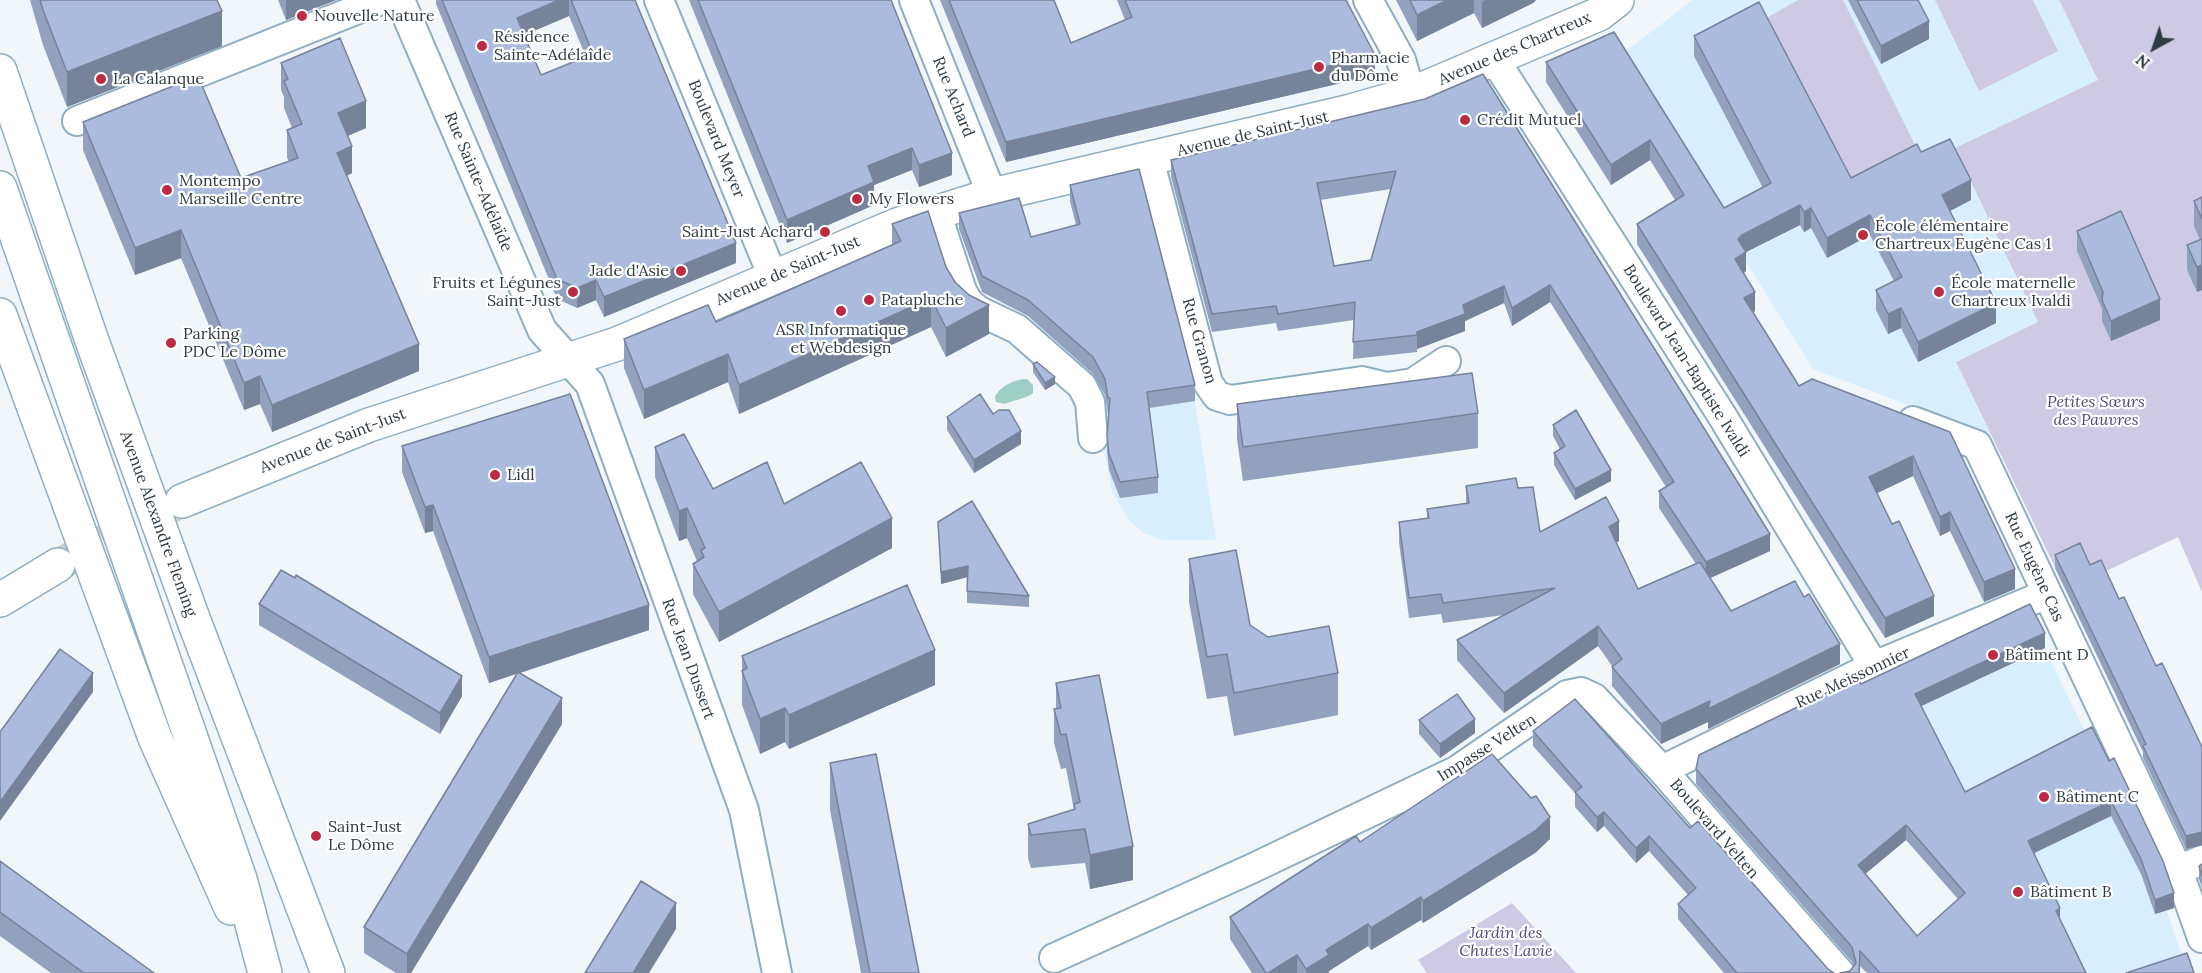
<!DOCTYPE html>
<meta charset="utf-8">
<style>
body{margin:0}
#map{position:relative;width:2202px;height:973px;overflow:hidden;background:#f0f6fa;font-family:Lora,serif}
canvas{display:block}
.north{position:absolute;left:2124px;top:18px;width:60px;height:60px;-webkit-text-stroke:4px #fff;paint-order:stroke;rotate:220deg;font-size:16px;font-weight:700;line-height:24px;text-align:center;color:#2f3b43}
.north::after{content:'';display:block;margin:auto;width:21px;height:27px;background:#2f3b43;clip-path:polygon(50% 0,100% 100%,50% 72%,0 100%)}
</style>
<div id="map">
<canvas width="2202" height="973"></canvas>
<div class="north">N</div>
</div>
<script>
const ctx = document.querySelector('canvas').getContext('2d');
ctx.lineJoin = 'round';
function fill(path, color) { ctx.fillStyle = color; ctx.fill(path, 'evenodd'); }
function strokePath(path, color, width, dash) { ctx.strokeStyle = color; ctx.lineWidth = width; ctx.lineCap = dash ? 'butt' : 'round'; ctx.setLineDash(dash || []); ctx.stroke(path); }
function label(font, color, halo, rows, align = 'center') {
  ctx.font = font + ' Lora,serif'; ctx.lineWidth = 4.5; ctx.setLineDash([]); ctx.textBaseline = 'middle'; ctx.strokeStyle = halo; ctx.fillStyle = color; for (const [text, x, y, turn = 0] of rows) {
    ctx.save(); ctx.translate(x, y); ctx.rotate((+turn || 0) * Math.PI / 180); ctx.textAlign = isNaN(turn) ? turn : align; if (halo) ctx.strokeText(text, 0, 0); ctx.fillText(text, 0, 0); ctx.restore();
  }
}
const built = new Path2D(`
 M1693 0H2059L2098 80 1955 148 2038 322 1956 362 1991 436 1813 369 1618 57Z
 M1166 288 1195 401 1216 540H1162L1144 533 1128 519 1112 492 1102 439 1023 324Z
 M2031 620 2155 877 2188 973H2039L1892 685Z`);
const green = new Path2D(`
 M1798 0H1843L1921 157 1852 191 1763 20Z
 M1935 0H2033L2058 51 1979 91Z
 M2059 0H2202V592L2178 537 2066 590 1956 362 2038 322 1955 148 2098 80Z
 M1512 903 1576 973H1427L1418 960Z`);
const water = new Path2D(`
 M1027 379 1033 385V393C1026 399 1013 400 1005 404L996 402 995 397C1000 386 1015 379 1027 379Z`);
const secondaryTunnel = new Path2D(`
 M60 564 180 502`);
const street = new Path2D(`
 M400 0 542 330 590 384 744 810 777 973
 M659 0 773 277
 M914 0 992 195
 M1368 0 1401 60 1411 94
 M1493 57 1721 414 1874 666
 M77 121 381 0
 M1149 159 1208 383 1217 396 1230 400 1362 381 1387 387 1413 383 1446 361
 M936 212 962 291 969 303 979 311 1017 329 1082 386 1090 402 1093 438
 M1913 421 1977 445 2178 870 2202 938
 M1662 770 1874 666 2047 594
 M2178 870 2202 860
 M1054 958 1251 869 1456 771 1567 695 1581 692 1594 698 1662 770 1840 973`);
const secondary = new Path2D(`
 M0 71 91 338 194 621 328 973
 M0 188 240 879 265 973
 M0 315 155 738 231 908
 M182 501 369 425 617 344 897 225 992 195 1351 111 1411 94 1599 14 1617 0
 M0 600 58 565`);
const wall = new Path2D(`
 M30 0H217L222 46 67 107 43 45Z
 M278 0H336L286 20Z
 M436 0H635L736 263 604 317 596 300 577 308 557 299 436 4ZM569 16 586 57 541 75 524 35Z
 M689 0H891L952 175 919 187 912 170 874 185V205L787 243Z
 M940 0H1054L1071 43 1125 20 1117 0H1346L1375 75 1006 162Z
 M1396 0H1536L1533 3 1482 28 1474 13 1417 41Z
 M1848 0H1918L1929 39 1881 64Z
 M1614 32 1724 208 1763 188 1694 56V36L1851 178 1921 152 1971 200 1950 211 1996 323 1918 362 1901 328 1888 334 1876 310V290L1894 281 1870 235 1827 258 1811 228 1804 232 1800 225 1746 252V271L1744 273 1755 311 1753 313 1799 386 1950 432 2015 589 1984 602 1950 531 1940 536 1913 476 1877 493 1934 616 1885 638 1637 244V224L1675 200 1650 160 1611 185 1546 82V62Z
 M281 63 366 128 348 136 352 173 347 176 419 371 272 432 260 404 244 410 181 258 135 275 83 150V122L241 178 289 161 287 158V130L292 128 284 108V97L281 90Z
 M1425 99 1770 551 1710 578 1731 611 1840 664 1708 729V722L1661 744 1612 686V666L1598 646 1504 713 1457 660V640L1504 615 1443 623 1441 614 1409 618 1399 542V522L1427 518V509L1466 503V486L1518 488 1540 532 1619 541 1616 543 1638 589 1696 564 1659 508V491L1666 487 1550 302 1512 326 1504 303 1465 321V331L1417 349V352L1353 359 1354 320 1278 331 1276 323 1212 332 1171 177V160ZM1391 189 1371 260 1334 266 1320 200Z
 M1070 185 1195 385V401L1149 408 1158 477V493L1120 498 1109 470 1107 451 1109 414H1108L1105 395 1093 374 1028 316 982 292 959 229V213L1031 237 1076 225 1070 201Z
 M2202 197V290L2197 292 2187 270V245L2200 240 2194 226V201Z
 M892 224 946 267 955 282 989 334 946 357 931 327 739 414 728 382 644 419 624 368V339L716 322 892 245Z
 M2077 231 2160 320 2111 341 2102 321V309L2077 251Z
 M1033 364 1055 384 1045 390 1033 372Z
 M1237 404 1478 413V448L1243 481 1237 439Z
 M993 414 1021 444 974 473 947 430V417Z
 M1553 425 1611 481 1575 500 1554 465V453L1560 449 1553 436Z
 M402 446 649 630 520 673 562 724 411 973H396L364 953V927L517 673 489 683 433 531 425 533 402 472Z
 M655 447 713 489 784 504 892 548 719 642 693 594V564L697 561 687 538 679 541 655 477Z
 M938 522 1029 596V607L967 603V577L941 584Z
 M2055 555 2090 565 2119 599 2202 747V845L2186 849 2143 758V752L2055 568Z
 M1189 559 1250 625 1268 637 1338 673V715L1234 736 1227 696 1207 699 1189 602Z
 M259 604 462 696 440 734 259 625Z
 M2045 648 1921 706 1965 792 2092 727 2174 908 2155 914 2141 874 2111 816 2034 853 2060 919 2086 973H1867L1860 966V973H1840L1850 971 1853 966 1852 962 1696 784V769L1861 684ZM1906 840 1958 899 1917 936 1865 874Z
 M742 656 935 685 789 749 785 742 760 754 742 705Z
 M1056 683 1133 880 1090 889 1085 863 1031 868 1028 858V824L1074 810 1066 768 1061 769 1054 743V709H1056Z
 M1419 720 1475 733 1440 758 1419 734Z
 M1533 731 1690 828 1828 969 1834 973H1724L1678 919V904L1688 895 1649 851 1636 863 1604 826 1597 832 1575 807V793L1533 746Z
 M830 763 919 973H861L830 810Z
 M1550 839 1535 853 1423 923 1421 920 1371 950 1368 946 1329 971V973H1252L1230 939V917L1360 842Z
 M0 861 154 973H51L0 936Z
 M2202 864V888L2199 879V866Z`);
const shadedWall = new Path2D(`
 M286 0H336L286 20Z
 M559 0H569V16L517 38V18Z
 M1447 0H1474V13L1417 41V15Z
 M1485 0H1536L1533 3 1482 28V2Z
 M222 11V46L67 107V72Z
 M1929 21V39L1881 64V46Z
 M1375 55V75L1006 162V142Z
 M366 101V128L338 140V113Z
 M1650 140V160L1611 185V165Z
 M352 146V173L337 180V153Z
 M912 148V170L874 185V205L787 243V220L868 166Z
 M952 153V175L919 187V165Z
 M1971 180V200L1942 215V195Z
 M1800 205V225L1746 252V271L1735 278V259L1738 239 1742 235Z
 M1811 208V228L1804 232V212Z
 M1870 215V235L1827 258V238Z
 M181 230V258L135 275V248Z
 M736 243V263L604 317V297Z
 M2202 265V290L2197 292V267Z
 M596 280V300L577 308V288Z
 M1550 285V302L1512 326V308Z
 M1504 286V303L1465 321V331L1417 349V352V332L1463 305Z
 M1755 292V311L1744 318V298Z
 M931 298V327L739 414V385Z
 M2160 299V320L2111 341V321Z
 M1996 303V323L1918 362V342Z
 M989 305V334L946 357V328Z
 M1901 308V328L1888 334V314Z
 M419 344V371L272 432V405Z
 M728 354V382L644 419V390Z
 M260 376V404L244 410V383Z
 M1055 377V384L1045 390V383Z
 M1021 431V444L974 473V460Z
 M1913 456V476L1869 497V477Z
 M1611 470V481L1575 500V489Z
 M433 505V531L425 533V507Z
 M687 508V538L679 541V511Z
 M1950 512V531L1940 536V517Z
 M892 518V548L719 642V612Z
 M1619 521V541L1609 547V527Z
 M1770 534V551L1706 580V562Z
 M968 566V577L941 584V572Z
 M2015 569V589L1984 602V582Z
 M1934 596V616L1885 638V618Z
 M649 605V630L489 683V657Z
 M1598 626V646L1504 713V693Z
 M2045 633V648L1915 709V694Z
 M1840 644V664L1708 729V722L1661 744V724L1710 701Z
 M935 650V685L789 749V715Z
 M93 673V692L0 821V802Z
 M462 676V696L440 734V713Z
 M562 698V724L411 973H407V954Z
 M785 708V742L760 754V719Z
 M1475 719V733L1440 758V744Z
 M2111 801V816L2028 856V841Z
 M1604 812V826L1597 832V817Z
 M1550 817V839L1535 853 1423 923V901Z
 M1906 825V840L1858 880V865Z
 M2202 832V845L2186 849V836Z
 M1649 836V851L1636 863V848Z
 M1133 846V880L1090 889V855Z
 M2174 893V908L2155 914V900Z
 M1421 897V920L1371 950V928Z
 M676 903V929L649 973H633Z
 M2060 908V923L2056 911Z
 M1368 924V946L1329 971V973H1306V969L1326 950Z
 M1297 955V973H1268Z`);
const building = new Path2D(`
 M40 0H217L222 11 67 72 43 10Z
 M442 0H559L517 18 541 75 593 54 571 0H635L736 243 604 297 596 280 577 288 557 279Z
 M698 0H891L952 153 919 165 912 148 868 166 874 182 787 220Z
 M949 0H1054L1071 43 1132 17 1125 0H1346L1375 55 1006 142Z
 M1410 0H1447L1417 15Z
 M1857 0H1918L1929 21 1881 46Z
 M1759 2 1851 178 1917 144 1921 152 1950 139 1971 180 1942 195 1996 303 1918 342 1901 308 1888 314 1876 290 1902 277 1870 215 1827 238 1811 208 1804 212 1800 205 1742 235 1738 239 1746 252 1735 259 1755 292 1744 298 1799 386 1812 379 1950 432 2015 569 1984 582 1950 512 1940 517 1913 456 1869 477 1892 524 1899 521 1934 596 1885 618 1637 224 1684 195 1650 140 1611 165 1546 62 1614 32 1724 208 1771 183 1694 36Z
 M340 38 366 101 338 113 352 146 337 153 419 344 272 405 260 376 244 383 181 230 135 248 83 122 198 76 241 178 298 158 287 130 302 124 284 81 288 79 281 63Z
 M1483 74 1770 534 1706 562 1659 491 1674 482 1550 285 1512 308 1504 286 1463 305 1465 314 1417 332V335L1353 342 1355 302 1278 314 1276 306 1212 314 1171 160 1425 99ZM1396 171 1371 260 1334 266 1317 183Z
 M1139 169 1195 385 1147 392 1158 477 1120 482 1109 454 1107 435 1110 398H1108L1105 379 1093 357 1028 300 982 276 959 213 1019 198 1031 237 1080 224 1070 185Z
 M2202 197V219L2194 201Z
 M928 211 946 267 955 282 969 295 989 305 946 328 931 298 739 385 728 354 644 390 624 339 708 305 716 322 901 241 892 224Z
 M2121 211 2160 299 2111 321 2102 300 2103 292 2077 231Z
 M2202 239V265L2197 267 2187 245Z
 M1037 362 1055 377 1045 383 1033 364Z
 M1472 373 1478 413 1243 447 1237 404Z
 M570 394 649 605 489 657 433 505 425 507 402 446Z
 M980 394 993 414 999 410H1009L1021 431 974 460 947 417Z
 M1576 410 1611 470 1575 489 1554 453 1565 446 1553 425Z
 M684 434 713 489 767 462 784 504 861 462 892 518 719 612 693 564 704 557 701 550 705 548 687 508 679 511 655 447Z
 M1516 478 1518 488 1533 487 1540 532 1606 497 1619 521 1609 527 1638 589 1700 562 1731 611 1795 581 1804 597 1809 594 1840 644 1708 709 1710 701 1661 724 1612 667 1622 659 1598 626 1504 693 1457 640 1555 588 1443 603 1441 594 1409 598 1399 522 1429 518 1427 509 1469 503 1466 486Z
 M972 501 1029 596 967 591 968 566 941 572 938 522Z
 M2080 543 2090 565 2101 560 2119 599 2124 597 2156 666 2162 663 2202 747V832L2186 836 2143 746 2146 744 2055 555Z
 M1236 550 1250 625 1268 637 1329 626 1338 673 1234 693 1227 654 1207 657 1189 559Z
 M281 570 295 578 296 575 462 676 440 713 259 604Z
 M907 585 935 650 789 715 785 708 760 719 742 671 747 668 742 656Z
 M2030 604 2045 633 1915 694 1965 792 2092 727 2109 761 2114 758 2163 861 2174 893 2155 900 2141 859 2111 801 2028 841 2060 908 2056 911 2086 973H1880L1860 951 1859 973H1840L1850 971 1856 963 1852 947 1696 769 1699 755 1857 678 1861 684ZM1906 825 1965 893 1917 936 1858 865Z
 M60 649 93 673 0 802V732Z
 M518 672 562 698 407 954 364 927Z
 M1099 675 1133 846 1090 855 1085 829 1031 835 1028 824 1075 809 1074 804 1080 802 1066 734 1061 735 1054 709 1061 708 1056 683Z
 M1457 694 1475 719 1440 744 1419 720Z
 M1575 699 1690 828 1698 821 1828 969 1834 973H1737L1678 904 1696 888 1649 836 1636 848 1604 812 1597 817 1575 792 1582 787 1533 731Z
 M876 754 919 973H870L830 763Z
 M1492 754 1531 798 1536 796 1550 817 1535 831 1423 901 1421 897 1371 928 1368 924 1326 950 1329 955 1306 969 1297 955 1268 973H1266L1230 917 1356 836 1360 842Z
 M0 861 154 973H84L0 912Z
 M2202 864V876L2199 866Z
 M641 881 676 903 633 973H585Z
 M2187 953 2194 973H2126Z`);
const markers = [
 [302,16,6,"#bc2b43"],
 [482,46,6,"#bc2b43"],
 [1319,67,6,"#bc2b43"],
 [101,79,6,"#bc2b43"],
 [1465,120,6,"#bc2b43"],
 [167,190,6,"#bc2b43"],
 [857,199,6,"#bc2b43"],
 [825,232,6,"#bc2b43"],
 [1863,235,6,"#bc2b43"],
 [681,271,6,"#bc2b43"],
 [573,292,6,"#bc2b43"],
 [1939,292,6,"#bc2b43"],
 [869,300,6,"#bc2b43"],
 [841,311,6,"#bc2b43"],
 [171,343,6,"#bc2b43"],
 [495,475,6,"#bc2b43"],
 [1993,655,6,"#bc2b43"],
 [2044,797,6,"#bc2b43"],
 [316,836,6,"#bc2b43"],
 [2018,892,6,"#bc2b43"]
];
const poiNames = [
 ["Nouvelle Nature",314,16],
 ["Résidence",494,37],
 ["Sainte-Adélaîde",494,55],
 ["Pharmacie",1331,58],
 ["du Dôme",1331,76],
 ["La Calanque",113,79],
 ["Crédit Mutuel",1477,120],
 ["Montempo",179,181],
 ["Marseille Centre",179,199],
 ["My Flowers",869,199],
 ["École élémentaire",1875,226],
 ["Chartreux Eugène Cas 1",1875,244],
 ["Saint-Just Achard",813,232,"right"],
 ["Jade d'Asie",669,271,"right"],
 ["Fruits et Légunes",561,283,"right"],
 ["Saint-Just",561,301,"right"],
 ["École maternelle",1951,283],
 ["Chartreux Ivaldi",1951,301],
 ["Patapluche",881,300],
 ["ASR Informatique",841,330,"center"],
 ["et Webdesign",841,348,"center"],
 ["Parking",183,334],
 ["PDC Le Dôme",183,352],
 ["Lidl",507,475],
 ["Bâtiment D",2005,655],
 ["Bâtiment C",2056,797],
 ["Saint-Just",328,827],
 ["Le Dôme",328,845],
 ["Bâtiment B",2030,892]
];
const streetNames = [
 ["Avenue des Chartreux",1515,49,-23],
 ["Rue Achard",953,97,68],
 ["Avenue de Saint-Just",1253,134,-13],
 ["Boulevard Meyer",716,139,68],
 ["Rue Sainte-Adélaïde",478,182,67],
 ["Avenue de Saint-Just",788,271,-23],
 ["Rue Granon",1199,341,74],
 ["Boulevard Jean-Baptiste Ivaldi",1686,361,58],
 ["Avenue de Saint-Just",333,441,-21],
 ["Avenue Alexandre Fleming",158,524,70],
 ["Rue Eugène Cas",2034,567,65],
 ["Rue Jean Dussert",688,659,70],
 ["Rue Meissonnier",1853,678,-25],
 ["Impasse Velten",1487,748,-32],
 ["Boulevard Velten",1714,829,49]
];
const parkNames = [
 ["Petites Sœurs",2096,402],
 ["des Pauvres",2096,420],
 ["Jardin des",1506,933],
 ["Chutes Lavie",1506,951]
];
fill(built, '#d7effe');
fill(green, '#cecae6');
fill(water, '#9fcfc4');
strokePath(secondaryTunnel, '#c9d1d5', 33, [33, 16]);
strokePath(street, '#8faec1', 32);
strokePath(secondary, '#8faec1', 36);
strokePath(street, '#fff', 28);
strokePath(secondary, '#fff', 33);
fill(wall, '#92a1be');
fill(shadedWall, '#77839b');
fill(building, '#abd');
strokePath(building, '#77839b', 1.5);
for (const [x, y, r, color] of markers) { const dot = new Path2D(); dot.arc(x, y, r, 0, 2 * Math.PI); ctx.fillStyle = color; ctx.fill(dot); strokePath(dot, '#fff', 2); }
label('16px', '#2f3b43', '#fff', poiNames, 'left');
label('16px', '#2f3b43', '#fff', streetNames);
label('italic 16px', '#54497b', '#fff', parkNames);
</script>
